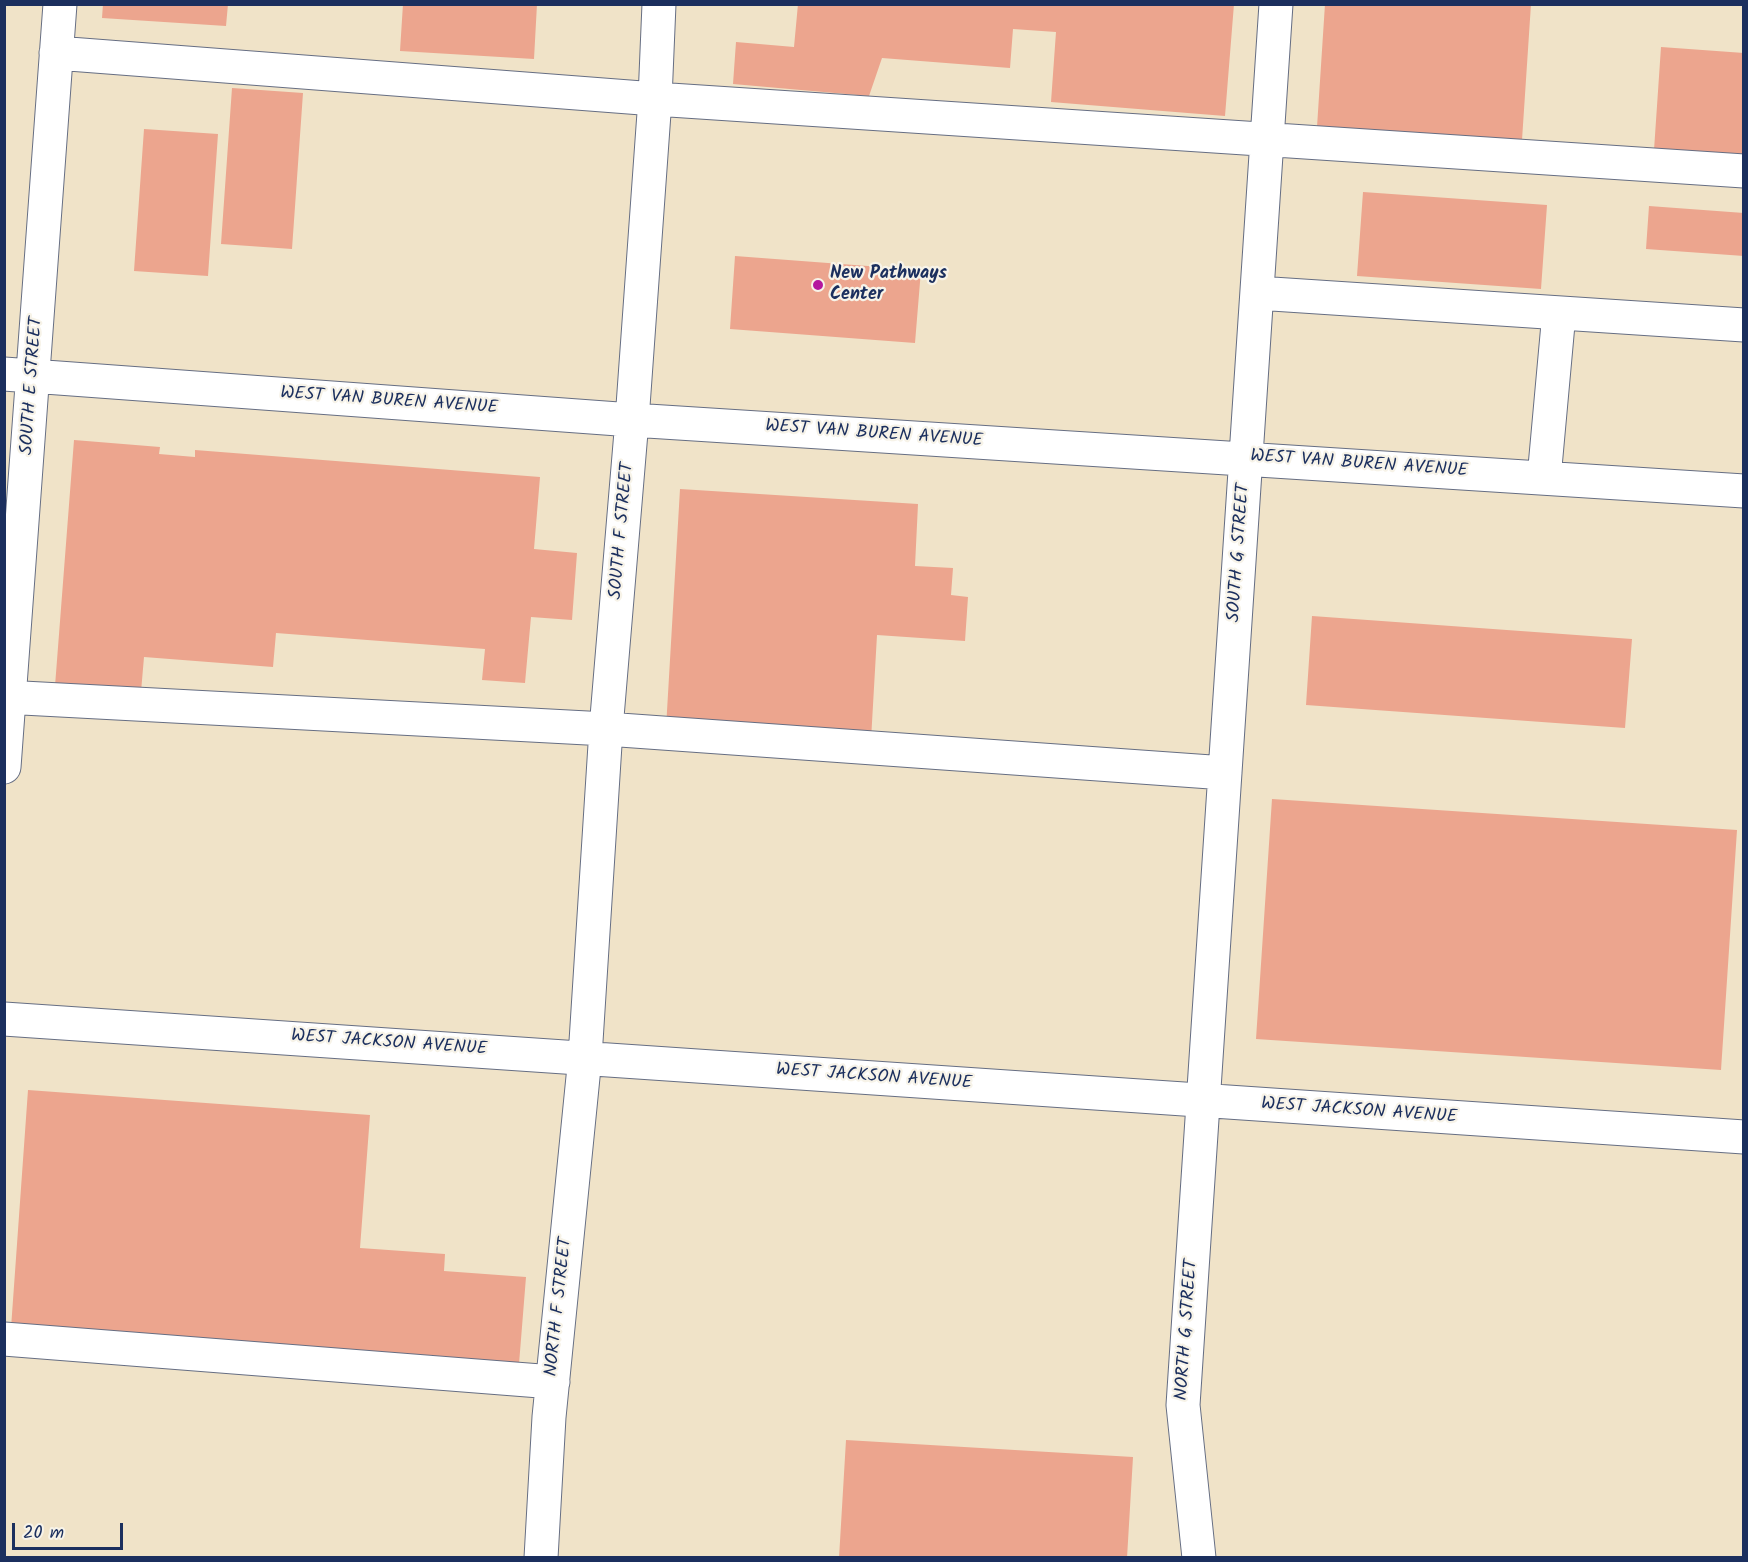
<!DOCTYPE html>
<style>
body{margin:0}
#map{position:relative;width:1748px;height:1562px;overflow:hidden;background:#f0e3c8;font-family:Kalam,sans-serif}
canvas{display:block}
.frame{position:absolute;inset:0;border:6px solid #1b2f5e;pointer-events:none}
.scale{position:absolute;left:12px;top:1523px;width:111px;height:27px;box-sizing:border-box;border:3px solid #1b2f5e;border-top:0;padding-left:8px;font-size:18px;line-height:21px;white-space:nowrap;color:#1b2f5e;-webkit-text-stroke:4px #f7f3e8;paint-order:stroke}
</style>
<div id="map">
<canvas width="1748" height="1562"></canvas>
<div class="frame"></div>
<div class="scale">20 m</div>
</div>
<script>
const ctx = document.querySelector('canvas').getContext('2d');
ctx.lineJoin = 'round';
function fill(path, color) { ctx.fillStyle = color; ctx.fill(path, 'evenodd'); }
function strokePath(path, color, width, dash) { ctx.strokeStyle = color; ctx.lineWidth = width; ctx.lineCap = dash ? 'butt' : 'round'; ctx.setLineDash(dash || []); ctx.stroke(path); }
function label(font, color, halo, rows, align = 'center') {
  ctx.font = font + ' Kalam,sans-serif'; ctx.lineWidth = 4.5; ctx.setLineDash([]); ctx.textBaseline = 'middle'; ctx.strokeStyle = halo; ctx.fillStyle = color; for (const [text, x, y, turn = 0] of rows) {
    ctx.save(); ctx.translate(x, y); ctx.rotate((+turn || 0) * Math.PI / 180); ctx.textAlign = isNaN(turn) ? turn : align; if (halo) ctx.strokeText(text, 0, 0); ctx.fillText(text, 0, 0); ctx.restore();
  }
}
const building = new Path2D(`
 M103 4H228L226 26 102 18Z
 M403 4H537L534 59 400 51Z
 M798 4H1234L1225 116 1051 102 1056 32 1013 29 1010 68 882 58 869 96 733 84 736 42 794 47Z
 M1325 4H1531L1522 140 1317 127Z
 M1661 47 1744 53V156L1654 150Z
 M232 88 303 93 292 249 221 244Z
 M144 129 218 134 208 276 134 271Z
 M1363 192 1547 205 1541 289 1357 276Z
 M1649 206 1744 213V256L1646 249Z
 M735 256 921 270 915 343 730 329Z
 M74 440 160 447 159 454 195 457V450L540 477 534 549 577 553 572 620 531 617 525 683 482 680 485 649 276 633 273 667 144 657 141 692 55 686Z
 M680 489 918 504 915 566 953 568 951 595 968 597 965 641 877 635 871 740 666 728Z
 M1312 616 1632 639 1625 728 1306 705Z
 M1272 799 1737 830 1721 1070 1256 1039Z
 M28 1090 370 1115 360 1248 445 1254 444 1271 526 1277 519 1364 11 1328Z
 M846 1440 1133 1457 1127 1558H839Z`);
const minor = new Path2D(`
 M56 53 655 99 1744 171
 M1257 293 1744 325
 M4 374 632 420 1744 491
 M1544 478 1559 313
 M4 697 606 729 1225 773
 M4 767 60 4
 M4 1019 1744 1137
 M4 1339 553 1382
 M541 1558 549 1417 585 1057 606 729 632 420 655 99 659 4
 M1199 1558 1183 1405 1276 4`);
const markers = [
 [818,285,6,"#b5179e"]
];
const poiNames = [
 ["New Pathways",830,275],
 ["Center",830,296]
];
const streetNames = [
 ["SOUTH E STREET",33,386,-86],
 ["WEST VAN BUREN AVENUE",389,402,4],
 ["WEST VAN BUREN AVENUE",874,435,4],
 ["WEST VAN BUREN AVENUE",1359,465,4],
 ["SOUTH F STREET",623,531,-85],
 ["SOUTH G STREET",1240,553,-86],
 ["WEST JACKSON AVENUE",389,1044,4],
 ["WEST JACKSON AVENUE",874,1078,4],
 ["WEST JACKSON AVENUE",1359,1112,4],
 ["NORTH F STREET",560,1307,-84],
 ["NORTH G STREET",1188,1330,-86]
];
fill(building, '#eca58e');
strokePath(minor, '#666e83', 35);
strokePath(minor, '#fff', 33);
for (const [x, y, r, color] of markers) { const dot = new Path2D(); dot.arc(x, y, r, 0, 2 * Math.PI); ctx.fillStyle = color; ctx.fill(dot); strokePath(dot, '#f7f3e8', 2); }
label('bold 18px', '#1b2f5e', '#f7f3e8', poiNames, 'left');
label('18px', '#1b2f5e', '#f7f3e8', streetNames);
</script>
